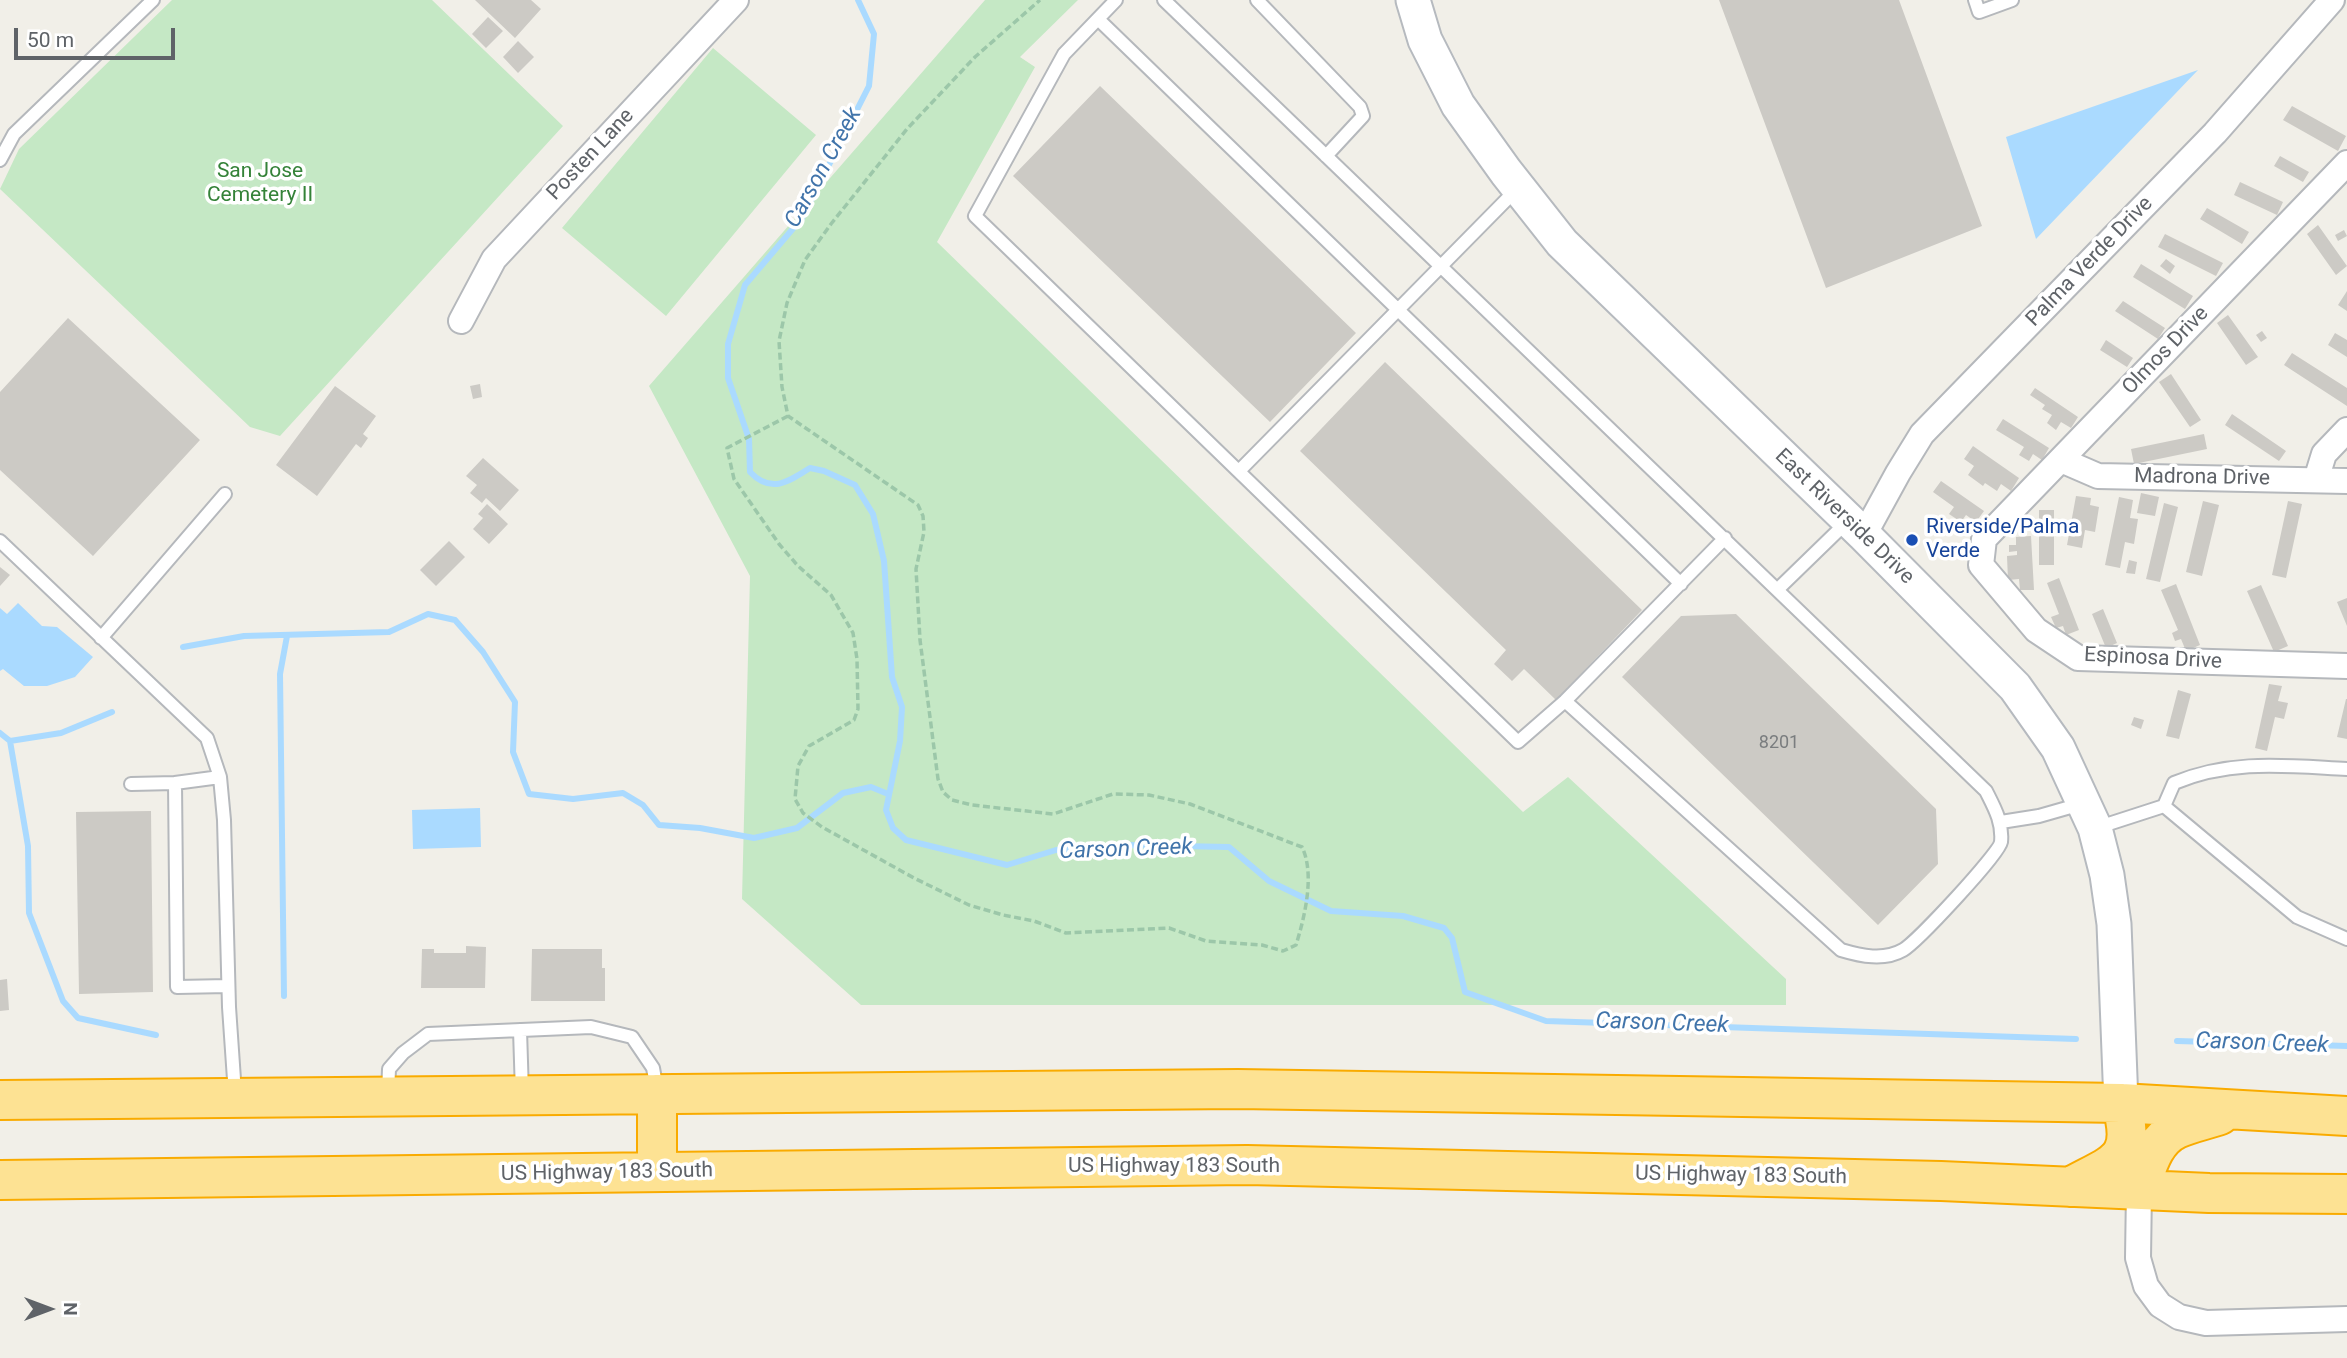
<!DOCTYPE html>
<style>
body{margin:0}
#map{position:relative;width:2347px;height:1358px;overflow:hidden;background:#f1efe8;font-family:Roboto,sans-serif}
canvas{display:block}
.north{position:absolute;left:14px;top:1274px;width:70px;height:70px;-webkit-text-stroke:5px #fff;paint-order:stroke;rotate:90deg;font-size:19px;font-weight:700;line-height:28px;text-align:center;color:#5f6368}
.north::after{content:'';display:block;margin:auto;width:24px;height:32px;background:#5f6368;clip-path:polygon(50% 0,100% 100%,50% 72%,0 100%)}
.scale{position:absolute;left:14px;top:28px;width:161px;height:32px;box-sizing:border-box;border:4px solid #5f6368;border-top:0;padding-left:9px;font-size:21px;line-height:24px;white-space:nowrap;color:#5f6368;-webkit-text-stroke:5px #fff;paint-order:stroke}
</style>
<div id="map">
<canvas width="2347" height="1358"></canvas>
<div class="north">N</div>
<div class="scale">50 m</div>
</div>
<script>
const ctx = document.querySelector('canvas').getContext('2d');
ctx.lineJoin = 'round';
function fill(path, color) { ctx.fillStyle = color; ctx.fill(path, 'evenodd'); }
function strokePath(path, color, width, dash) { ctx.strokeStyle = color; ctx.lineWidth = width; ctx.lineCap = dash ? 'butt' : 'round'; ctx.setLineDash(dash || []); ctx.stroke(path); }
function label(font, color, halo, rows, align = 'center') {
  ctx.font = font + ' Roboto,sans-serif'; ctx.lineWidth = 7; ctx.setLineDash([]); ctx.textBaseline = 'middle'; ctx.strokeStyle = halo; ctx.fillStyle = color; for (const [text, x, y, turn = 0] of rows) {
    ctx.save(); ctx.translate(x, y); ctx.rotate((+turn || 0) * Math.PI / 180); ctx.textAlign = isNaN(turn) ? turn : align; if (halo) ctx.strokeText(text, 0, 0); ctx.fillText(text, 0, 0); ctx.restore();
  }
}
const green = new Path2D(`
 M172 0H432L563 126 280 436 250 427 0 189 19 149Z
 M985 0H1078L1020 57 1035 67 937 242 1523 812 1568 777 1786 979V1005H861L742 899 750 576 649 386Z
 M713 48 816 135 666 316 562 228Z`);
const water = new Path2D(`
 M2198 70 2036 239 2006 137Z
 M18 603 42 626 57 627 93 657 75 677 47 686H24L3 669 0 671V608L7 614Z
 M480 808 481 847 413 849 412 810Z`);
const stream = new Path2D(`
 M858 0 874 34 869 86 802 218 745 285 728 344V378L749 439 750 472C771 494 788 482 810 468L824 471 855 485 873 514 884 561 892 677 902 707 900 741 886 810 893 828 906 840 1007 865 1056 850 1127 845 1229 847 1269 881 1331 911 1403 916 1444 928 1452 938 1465 992 1546 1021 2076 1039
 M183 647 244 636 389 632 428 614 455 620 483 652 515 702 513 752 529 794 573 799 623 793 643 805 659 825 700 828 754 838 797 828 843 793 871 787 888 794
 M0 733 10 741 28 846 29 913 63 1001 78 1018 156 1035
 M10 741 61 733 112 712
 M284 996 280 674 287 636
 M2177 1041 2347 1046`);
const building = new Path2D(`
 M475 0H531L541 9 515 38Z
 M1719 0H1899L1982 226 1826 288Z
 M488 17 503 31 486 48 472 34Z
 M518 41 534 57 518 73 503 57Z
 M1100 86 1356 333 1270 422 1013 176Z
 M2292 106 2346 136 2338 151 2283 120Z
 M2280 156 2309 172 2303 182 2274 166Z
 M2240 182 2283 202 2277 215 2234 195Z
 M2207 208 2249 232 2242 244 2200 219Z
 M2318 225 2347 266 2336 275 2307 234Z
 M2344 230 2347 236 2338 241 2335 235Z
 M2165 234 2223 263 2216 276 2158 247Z
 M2166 259 2175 266 2170 274 2160 266Z
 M2141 264 2193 296 2185 309 2133 277Z
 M2347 291V311L2338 305Z
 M2123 301 2165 328 2158 339 2115 311Z
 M2228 315 2258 357 2246 365 2217 323Z
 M68 318 200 440 93 556 0 470V392Z
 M2262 331 2267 338 2261 342 2256 335Z
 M2335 333 2347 340V357L2328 345Z
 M2106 340 2133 358 2127 367 2100 350Z
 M2292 353 2347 388V406L2284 365Z
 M1385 362 1642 610 1556 700 1524 669 1512 681 1494 664 1506 650 1300 451Z
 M2171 374 2201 420 2190 427 2159 382Z
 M480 384 482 397 473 399 470 386Z
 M335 386 376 416 363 434 368 438 361 448 356 444 317 496 276 465Z
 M2035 388 2078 417 2071 428 2061 422 2056 430 2047 423 2052 415 2042 409 2045 405 2030 395Z
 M2232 414 2286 451 2279 461 2225 425Z
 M2003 419 2049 448 2042 460 2033 454 2029 461 2019 455 2024 447 1996 430Z
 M2204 434 2207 449 2134 464 2131 449Z
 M1973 446 2019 478 2011 491 2001 484 1997 491 1985 483 1983 486 1968 475 1974 466 1964 459Z
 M483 458 519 490 500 511 486 498 482 503 470 493 477 485 466 476Z
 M1941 481 1984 511 1976 522 1966 515 1961 522 1949 514 1954 507 1933 492Z
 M2141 493 2159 497 2155 516 2137 513Z
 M2076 496 2091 498 2090 505 2099 507 2095 532 2085 530 2082 548 2067 545Z
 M2119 497 2133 500 2130 518 2138 519 2134 544 2125 542 2120 568 2105 565Z
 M2203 501 2219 505 2202 576 2186 572Z
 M2288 501 2302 504 2286 578 2272 575Z
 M2164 503 2178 507 2160 582 2146 579Z
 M487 504 508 524 489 544 473 529 483 518 478 514Z
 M2039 510H2054V565H2039Z
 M2031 536 2034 590H2020L2019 579 2008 580 2007 556 2017 555V551L2009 552V545H2016V537Z
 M449 541 465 557 436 586 420 570Z
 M2129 560 2137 562 2135 574 2126 573Z
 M0 567 10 575 0 586Z
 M2059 578 2079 630 2066 635 2063 626 2056 628 2051 617 2059 614 2047 583Z
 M2176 584 2200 645 2186 651 2181 639 2175 641 2172 633 2178 630 2161 590Z
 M2261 585 2288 646 2274 652 2247 591Z
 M2347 598V626L2337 602Z
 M2103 609 2117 643 2106 648 2092 614Z
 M1736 614 1936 809 1938 864 1878 925 1622 677 1681 616Z
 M2269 684 2282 686 2278 701 2288 703 2284 719 2275 717 2267 751 2255 748Z
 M2178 690 2191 694 2179 739 2166 736Z
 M2346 699H2347V739L2337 737Z
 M2134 717 2144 720 2141 729 2131 725Z
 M151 811 153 992 79 994 76 812Z
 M466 946 486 947 485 988H421L422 949H434V953H466Z
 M532 949H602V968H605V1001H531Z
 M7 979 9 1010 0 1011V980Z`);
const path = new Path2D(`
 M788 416 727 448 734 479 779 544 798 566 831 595 853 633 857 659 858 709 854 720 809 746 798 766 795 799 803 813 822 827 914 878 969 905 1003 915 1034 921 1066 933 1169 928 1206 941 1262 945 1283 951 1296 945C1305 916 1315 874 1302 847L1190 804 1149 795 1113 794 1053 814 972 805 952 800 943 792 938 779 920 640 916 569 924 532 923 516 918 505 788 416 782 387 779 341 787 303 805 260 831 224 907 129 975 57 1040 0`);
const lane = new Path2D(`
 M1116 0 1064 54 975 216 1518 742 1565 701 1725 538
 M1164 0 1986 791C1994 807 2003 822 2001 842 1999 854 1917 942 1903 950 1884 961 1861 956 1841 950L1565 701
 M1257 0 1360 107 1363 116 1326 156
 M1975 0 1979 12 2012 0
 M1098 19 1681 584
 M0 160 14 134 153 0
 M1239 471 1516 190
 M0 541 207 738 220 777 224 820 229 1007 235 1094
 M1778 589 1848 521
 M101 638 225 494
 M220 777 175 783 177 987 228 986
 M131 784 175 783
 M2164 806 2297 917 2347 939
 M2001 822 2039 816 2081 804
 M2096 828 2164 806 2174 783C2232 759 2286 766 2347 769
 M520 1030 522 1093
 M388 1094 389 1069 403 1053 428 1034 591 1027 632 1037 653 1068 657 1090`);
const street = new Path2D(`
 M2347 163 1984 539 1981 565 2036 630 2078 658 2347 666
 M461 321 494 259 736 0
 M2061 460 2098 476 2347 481
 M2316 480 2324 454 2347 430
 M1864 535 1898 473 1922 434 2215 133 2332 0
 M2139 1190 2138 1258 2146 1286 2160 1305 2179 1317 2206 1323 2347 1319`);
const secondary = new Path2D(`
 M1413 0 1425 40 1458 105 1506 172 1562 243 1864 535 2015 687 2058 748 2095 828 2107 875 2114 924 2121 1103`);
const highway = new Path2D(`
 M657 1094V1172
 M0 1100 1238 1089 2121 1103 2347 1116
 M0 1180 1247 1165 1941 1181 2209 1193 2347 1194
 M2070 1187C2115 1162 2138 1161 2121 1103
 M2139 1190C2147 1168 2153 1140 2177 1129 2190 1123 2206 1120 2220 1115`);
const markers = [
 [1912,540,7,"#1a4fb4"]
];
const numberNames = [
 ["8201",1779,743]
];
const streetNames = [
 ["Posten Lane",591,155,-47],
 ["Palma Verde Drive",2090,262,-46],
 ["Olmos Drive",2166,351,-46],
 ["Madrona Drive",2202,478,1],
 ["East Riverside Drive",1844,517,44],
 ["Espinosa Drive",2153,659,3],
 ["US Highway 183 South",1174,1167],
 ["US Highway 183 South",607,1173,-1],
 ["US Highway 183 South",1741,1176,1]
];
const parkNames = [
 ["San Jose",260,172],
 ["Cemetery II",260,196]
];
const transitNames = [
 ["Riverside/Palma",1926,528],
 ["Verde",1926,552]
];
const waterNames = [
 ["Carson Creek",824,168,-61],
 ["Carson Creek",1126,850,-2],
 ["Carson Creek",1662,1024,2],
 ["Carson Creek",2262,1044,2]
];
fill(green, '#c5e8c5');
fill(water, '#aadaff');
strokePath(stream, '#aadaff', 6);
fill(building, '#cccac5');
strokePath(lane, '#b5b8bc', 16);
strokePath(street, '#b5b8bc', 28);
strokePath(secondary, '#b6babf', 37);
strokePath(highway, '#f9ab00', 42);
strokePath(path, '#9cc7a9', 3.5, [7, 3.5]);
strokePath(lane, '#fff', 12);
strokePath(street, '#fff', 24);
strokePath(secondary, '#fff', 33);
strokePath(highway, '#fde293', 38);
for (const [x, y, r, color] of markers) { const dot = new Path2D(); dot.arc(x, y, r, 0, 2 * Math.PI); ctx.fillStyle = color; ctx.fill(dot); strokePath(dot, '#fff', 2.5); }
label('18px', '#7a7d7f', null, numberNames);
label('21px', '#5f6368', '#fff', streetNames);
label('21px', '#348238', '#fff', parkNames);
label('21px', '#164399', '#fff', transitNames, 'left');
label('italic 23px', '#4174aa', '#fff', waterNames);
</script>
